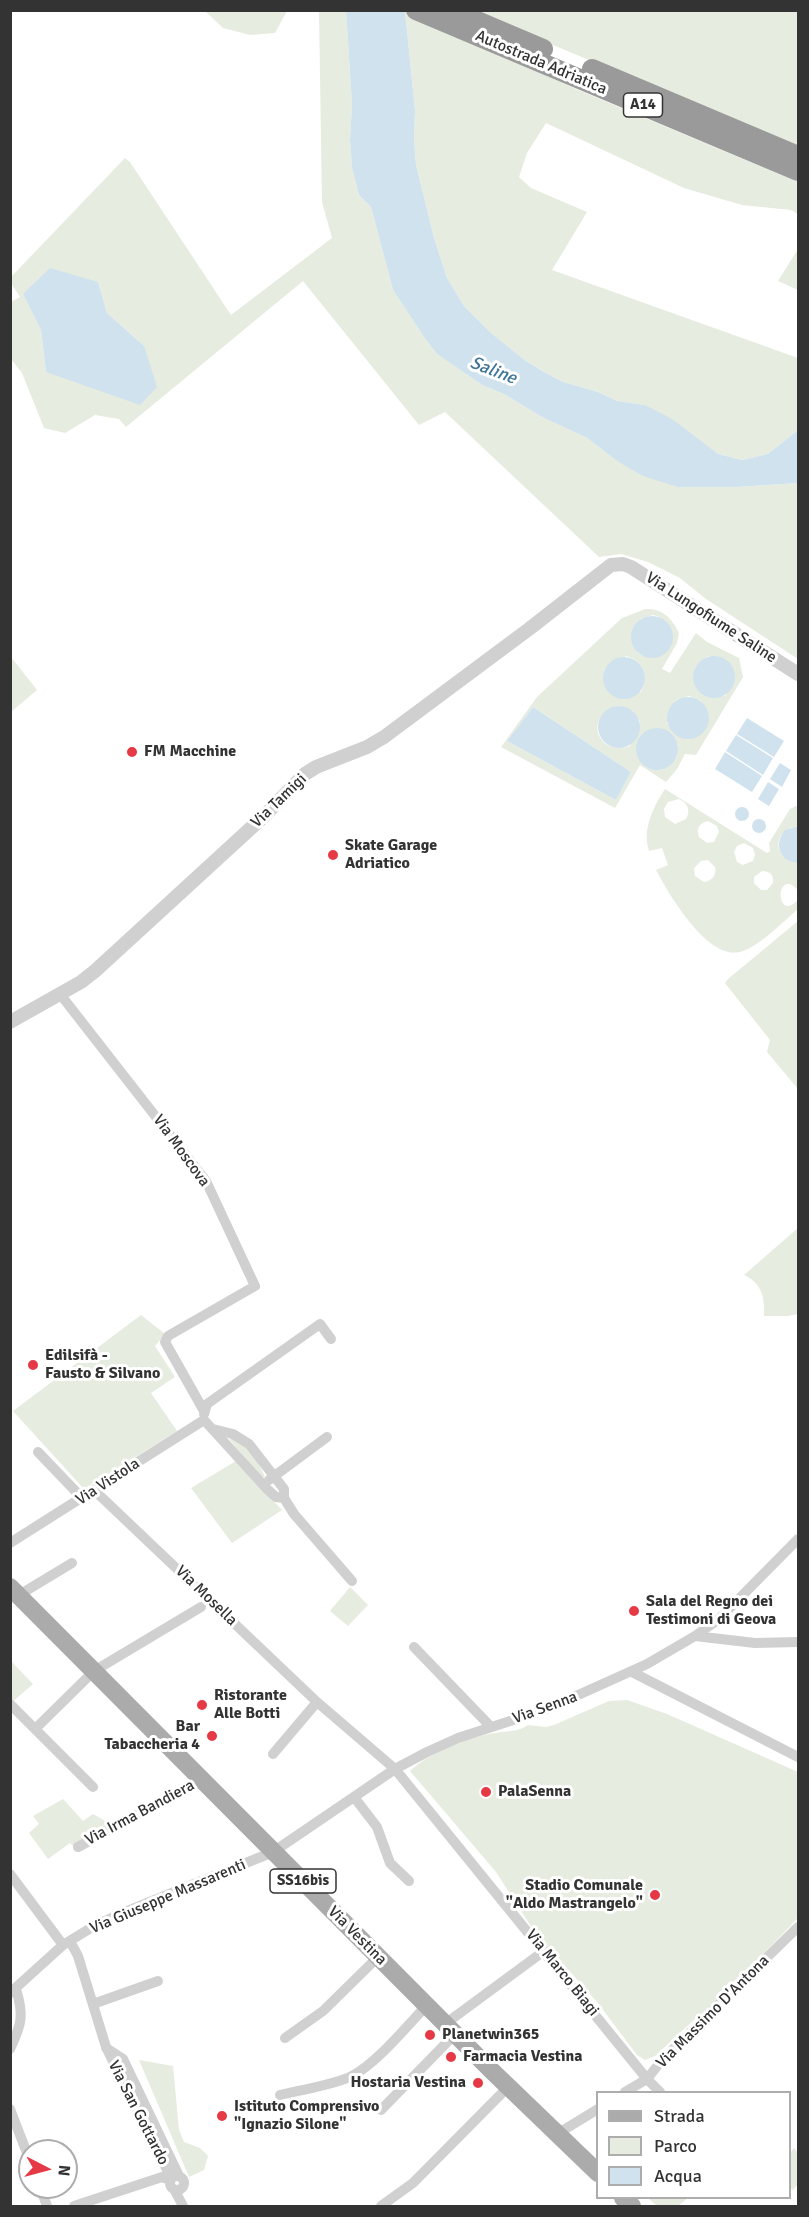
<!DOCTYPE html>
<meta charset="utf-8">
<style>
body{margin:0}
#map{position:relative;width:809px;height:2217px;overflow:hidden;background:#fff;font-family:Signika,sans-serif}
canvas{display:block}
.frame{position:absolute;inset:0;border:12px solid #333;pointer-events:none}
.legend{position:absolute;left:596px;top:2091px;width:195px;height:108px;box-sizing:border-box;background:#fff;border:2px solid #adadad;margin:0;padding:8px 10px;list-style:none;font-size:18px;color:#333}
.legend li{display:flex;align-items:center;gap:12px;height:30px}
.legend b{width:30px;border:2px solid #adadad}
.north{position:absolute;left:18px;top:2139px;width:60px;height:60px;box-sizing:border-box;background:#fff;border:2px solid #adadad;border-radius:50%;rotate:96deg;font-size:16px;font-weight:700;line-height:24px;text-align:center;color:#333}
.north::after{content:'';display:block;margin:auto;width:21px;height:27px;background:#e63946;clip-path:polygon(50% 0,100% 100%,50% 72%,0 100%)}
</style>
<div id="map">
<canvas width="809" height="2217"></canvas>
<div class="frame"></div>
<ul class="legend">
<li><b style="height:8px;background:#ababab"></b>Strada</li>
<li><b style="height:16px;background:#e6ecdf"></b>Parco</li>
<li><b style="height:16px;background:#cfe2ee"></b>Acqua</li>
</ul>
<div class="north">N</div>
</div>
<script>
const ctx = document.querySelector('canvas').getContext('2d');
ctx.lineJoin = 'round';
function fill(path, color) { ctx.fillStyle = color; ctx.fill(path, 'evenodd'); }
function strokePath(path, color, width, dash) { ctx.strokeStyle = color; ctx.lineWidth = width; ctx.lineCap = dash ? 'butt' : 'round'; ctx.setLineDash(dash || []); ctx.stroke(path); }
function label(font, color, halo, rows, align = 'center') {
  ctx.font = font + ' Signika,sans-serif'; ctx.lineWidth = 6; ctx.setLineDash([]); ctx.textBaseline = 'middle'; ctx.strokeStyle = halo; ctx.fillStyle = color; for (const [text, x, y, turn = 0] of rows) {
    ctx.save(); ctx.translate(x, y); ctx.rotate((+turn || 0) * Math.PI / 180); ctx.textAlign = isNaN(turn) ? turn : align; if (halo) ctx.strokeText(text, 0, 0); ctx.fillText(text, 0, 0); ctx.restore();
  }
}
const green = new Path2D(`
 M205 11H287L275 33 250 35 223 28Z
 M319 11H346L352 104 350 140 352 168 359 195 371 207 393 290 424 337 437 354 482 385 504 394 542 417 587 438 617 461 678 487H737L798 483V659L706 599 680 578 648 562 621 554 599 557 445 412 419 425 303 281 126 427 119 419 95 415 65 433 44 428 22 373 11 359V302L20 297 11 283 10 278 125 158 130 162 231 315 332 238 322 202ZM98 282 107 313 144 346 46 372 41 330 23 294Z
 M405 11H451L482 47 576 89 798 182V214L791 210 742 205 684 188 546 123 527 153 519 177 531 188 587 212 552 270 798 358V430L768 454 742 460 718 454 645 405 617 401 598 392 563 382 544 372 526 361 491 333 464 306 447 278 434 238 416 165 414 141 415 110Z
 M473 11H798V147L488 18Z
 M798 249V290L778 281Z
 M645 609C662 608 672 618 679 633L677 643 662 669 670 673 696 633 707 642 739 658 743 677 696 755 685 754 677 769 666 782 640 765 615 808 501 747 537 697 622 618ZM653 615C670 619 670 629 671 645 664 657 651 661 638 653L640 619ZM626 656C643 660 650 676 641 692L611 694 604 683V670ZM709 656 726 695C698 707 678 669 709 656ZM689 696 701 701 674 734 667 723 676 700ZM620 706 633 711 640 722 630 746C601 758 579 717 620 706ZM533 707 631 772 616 800 507 741ZM678 744 677 757 662 770 649 769Z
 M11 657 37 690 11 712H10Z
 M665 789 767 853 770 851 769 843 790 809 798 805V826C771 830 773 860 798 863V890C775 866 775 924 798 900V909C784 921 759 946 743 951 709 964 669 894 656 870L668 865 662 848 649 851C642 830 653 807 665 789ZM679 799C688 803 691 811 686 819L675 824 665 817 664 809 668 802ZM708 821 717 826 719 832 714 842 707 843 699 837C696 829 699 823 708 821ZM744 843 753 848 755 855 753 861 743 865 737 862 734 852 737 846ZM708 860 715 867C717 875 712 881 704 882L695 876 694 868 701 861ZM762 871C770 871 774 875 773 883L767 890H761L754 883V877Z
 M798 921V1089L767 1052 770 1040 725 983 728 979Z
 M798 1228V1314L788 1316H764C765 1298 762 1283 744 1275Z
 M141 1315 165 1334 155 1346 175 1377 151 1393 177 1431 84 1489 13 1411Z
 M226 1435 240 1440 259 1464 265 1477 261 1478Z
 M236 1461 282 1510 232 1543 191 1488Z
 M350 1587 368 1605 348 1626 330 1611Z
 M10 1660 33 1684 11 1703 10 1702Z
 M627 1700 667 1714 798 1772V1918L699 2020 695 2019 655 2056 645 2060 637 2055 597 2002 557 1957 552 1959 496 1872 410 1771C431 1751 472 1736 501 1732 512 1731 519 1731 528 1725L546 1727 554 1725 609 1701Z
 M63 1799 83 1821 93 1814 112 1825 73 1846 70 1843 48 1859 29 1833 39 1824 33 1816Z
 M139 2060 173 2066 179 2130 184 2142 200 2148 208 2156 204 2170 189 2177Z
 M794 2148 798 2153V2184L793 2190 790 2187V2153Z
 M648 2198H688L678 2206H657Z`);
const water = new Path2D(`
 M346 11H405L415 110 414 141 416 165 434 238 447 278 464 306 491 333 526 361 544 372 563 382 598 392 617 401 645 405 672 419 718 454 742 460 768 454 798 430V483L737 487H678L643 476 617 461 587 438 542 417 504 394 482 385 437 354 424 337 393 290 371 207 359 195 352 168 350 140 352 104Z
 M50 268 98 282 107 313 144 346 157 387 140 405 46 372 41 330 23 294Z
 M631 637a21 21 0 1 1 42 0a21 21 0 1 1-42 0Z
 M693 677a21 21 0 1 1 42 0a21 21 0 1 1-42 0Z
 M603 678a21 21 0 1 1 42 0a21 21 0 1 1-42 0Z
 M667 718a21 21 0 1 1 42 0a21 21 0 1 1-42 0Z
 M598 727a21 21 0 1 1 42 0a21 21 0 1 1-42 0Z
 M533 707 631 772 616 800 507 741Z
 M747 718 784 741 774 757 737 734Z
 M636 749a21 21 0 1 1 42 0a21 21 0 1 1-42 0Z
 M736 735 773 758 763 775 726 751Z
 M725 752 762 776 752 792 715 769Z
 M780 763 791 770 782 787 770 779Z
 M768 782 779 789 769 806 758 799Z
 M735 814a7 7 0 1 1 14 0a7 7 0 1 1-14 0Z
 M752 826a7 7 0 1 1 14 0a7 7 0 1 1-14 0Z
 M798 826V863C780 862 773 844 785 830Z`);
const minor = new Path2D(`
 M60 994 206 1181 255 1286 168 1336 165 1342 204 1411
 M204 1414 207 1404 320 1324 331 1339
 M213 1429 233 1434 249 1444 284 1489V1498L294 1514 352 1581
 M38 1452 82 1498
 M269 1480 327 1437
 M95 1491 317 1702 395 1769 647 2079 660 2092
 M10 1543 204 1420 267 1489 276 1497 284 1498
 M19 1595 72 1563
 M695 1636 755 1643 798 1642
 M414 1647 491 1727
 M632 1672 798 1757
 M10 1704 93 1787
 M35 1729 94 1671 201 1607
 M273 1754 317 1702
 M354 1797 377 1827 390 1863 409 1881
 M78 1847 202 1780
 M10 1874 63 1945
 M70 1941 78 1956 106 2047 171 2178
 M10 1993 63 1945 94 1926 120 1914 273 1852 395 1769 427 1752 458 1738 547 1709 647 1664 695 1636 719 1619 798 1539
 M93 2004 158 1981
 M445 2024 544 1951
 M285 2038 323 2011 378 1957
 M106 2048 123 2059 179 2176
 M10 2049C22 2024 24 2015 16 1989
 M625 2092 647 2079 662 2060 798 1927
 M280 2095C303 2089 331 2086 352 2076 377 2063 407 2026 427 2005
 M10 2109 30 2161
 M381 2110 455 2034
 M557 2134 598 2109
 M170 2183a7 7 0 1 1 14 0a7 7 0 1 1-14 0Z
 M40 2187 47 2206
 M174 2189 183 2206
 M74 2206 162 2177 170 2180
 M381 2206 413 2183 508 2087`);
const tertiary = new Path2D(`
 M10 1022 81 982 95 971 263 817 305 774 316 767 367 747 384 737 529 629 611 565 623 564 631 567 798 674`);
const primary = new Path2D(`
 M10 1587 491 2070 598 2173
 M623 2198 632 2206`);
const motorway = new Path2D(`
 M416 10 798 171
 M451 10 543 49
 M592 69 798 156`);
const markers = [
 [132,752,6,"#e63946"],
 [333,855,6,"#e63946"],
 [33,1365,6,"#e63946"],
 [634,1611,6,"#e63946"],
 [202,1705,6,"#e63946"],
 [212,1736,6,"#e63946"],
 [486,1792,6,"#e63946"],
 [655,1895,6,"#e63946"],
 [430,2035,6,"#e63946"],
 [451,2057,6,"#e63946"],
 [478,2083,6,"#e63946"],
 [222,2116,6,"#e63946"]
];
const shields = [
 [643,105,39],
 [303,1881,66]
];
const shieldNames = [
 ["A14",643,105],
 ["SS16bis",303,1881]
];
const streetNames = [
 ["Autostrada Adriatica",541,63,23],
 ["Via Lungofiume Saline",711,618,33],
 ["Via Tamigi",279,801,-44],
 ["Via Moscova",181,1151,54],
 ["Via Vistola",108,1482,-33],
 ["Via Mosella",206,1596,44],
 ["Via Senna",545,1708,-20],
 ["Via Irma Bandiera",140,1813,-28],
 ["Via Giuseppe Massarenti",168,1897,-23],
 ["Via Vestina",357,1936,45],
 ["Via Marco Biagi",562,1973,51],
 ["Via Massimo D'Antona",713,2012,-45],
 ["Via San Gottardo",138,2113,63]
];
const poiNames = [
 ["FM Macchine",144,752],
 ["Skate Garage",345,846],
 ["Adriatico",345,864],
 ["Edilsifà -",45,1356],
 ["Fausto & Silvano",45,1374],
 ["Sala del Regno dei",646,1602],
 ["Testimoni di Geova",646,1620],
 ["Ristorante",214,1696],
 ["Alle Botti",214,1714],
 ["Bar",200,1727,"right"],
 ["Tabaccheria 4",200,1745,"right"],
 ["PalaSenna",498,1792],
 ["Stadio Comunale",643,1886,"right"],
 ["\"Aldo Mastrangelo\"",643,1904,"right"],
 ["Planetwin365",442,2035],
 ["Farmacia Vestina",463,2057],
 ["Hostaria Vestina",466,2083,"right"],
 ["Istituto Comprensivo",234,2107],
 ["\"Ignazio Silone\"",234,2125]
];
const waterNames = [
 ["Saline",493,371,21]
];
fill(green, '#e6ecdf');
fill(water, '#cfe2ee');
strokePath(minor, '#d0d0d0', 10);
strokePath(tertiary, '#d0d0d0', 14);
strokePath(primary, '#ababab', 18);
strokePath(motorway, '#9a9a9a', 20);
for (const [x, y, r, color] of markers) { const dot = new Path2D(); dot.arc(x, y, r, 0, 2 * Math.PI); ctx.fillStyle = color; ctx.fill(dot); strokePath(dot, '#fff', 2); }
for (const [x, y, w] of shields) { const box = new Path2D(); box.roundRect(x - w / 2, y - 12, w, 24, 4.5); ctx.fillStyle = '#fff'; ctx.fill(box); strokePath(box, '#333', 1.5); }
label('bold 15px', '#333', null, shieldNames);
label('16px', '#333', '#fff', streetNames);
label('bold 16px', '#333', '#fff', poiNames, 'left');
label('italic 18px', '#3f7597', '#fff', waterNames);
</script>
